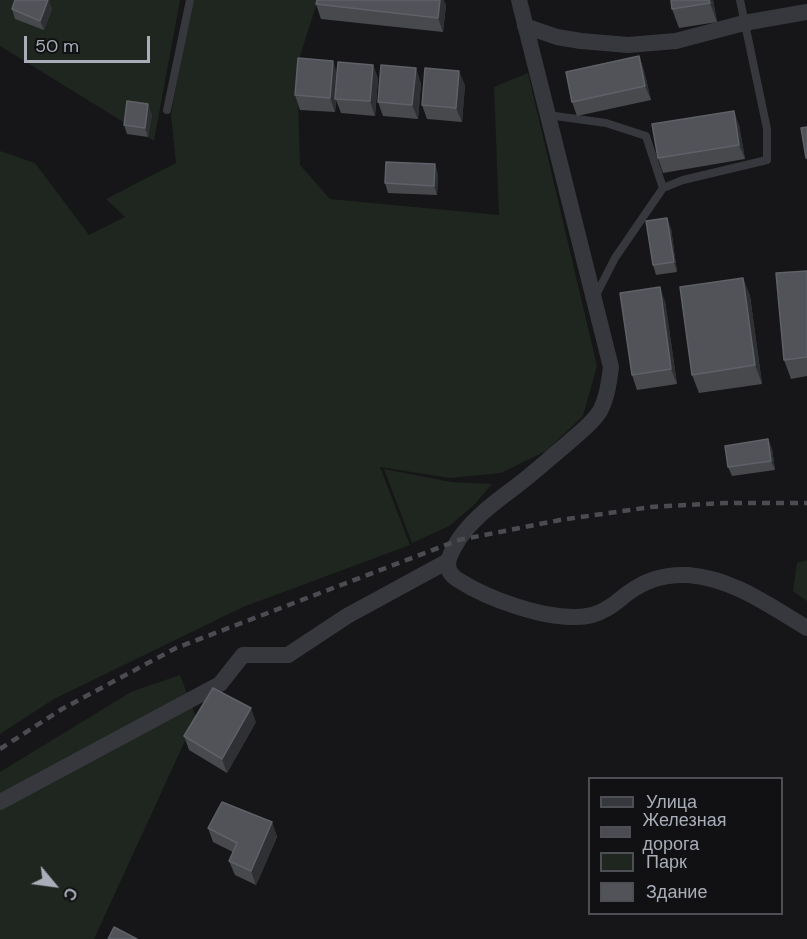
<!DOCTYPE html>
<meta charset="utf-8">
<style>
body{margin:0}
#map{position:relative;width:807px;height:939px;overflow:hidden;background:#161618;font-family:"DM Sans",sans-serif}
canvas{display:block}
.legend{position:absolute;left:588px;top:777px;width:195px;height:138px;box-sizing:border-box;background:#111113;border:2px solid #4d4f55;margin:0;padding:8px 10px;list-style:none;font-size:18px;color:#a8adb8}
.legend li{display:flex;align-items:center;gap:12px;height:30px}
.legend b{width:30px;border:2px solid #4d4f55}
.north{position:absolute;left:24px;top:855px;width:60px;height:60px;-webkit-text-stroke:4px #111113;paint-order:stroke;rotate:119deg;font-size:16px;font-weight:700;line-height:24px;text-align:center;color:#a8adb8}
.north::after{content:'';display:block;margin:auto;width:21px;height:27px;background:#a8adb8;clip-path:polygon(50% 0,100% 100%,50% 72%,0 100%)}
.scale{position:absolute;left:24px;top:36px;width:126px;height:27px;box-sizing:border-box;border:3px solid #a8adb8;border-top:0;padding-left:8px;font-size:18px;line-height:21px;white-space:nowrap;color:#a8adb8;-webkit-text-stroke:4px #111113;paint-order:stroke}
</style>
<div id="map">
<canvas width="807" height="939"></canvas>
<ul class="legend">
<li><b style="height:8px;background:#37383d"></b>Улица</li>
<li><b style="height:8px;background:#4a4c52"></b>Железная дорога</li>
<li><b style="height:16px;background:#1e261f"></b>Парк</li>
<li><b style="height:16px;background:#525359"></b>Здание</li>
</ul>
<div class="north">С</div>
<div class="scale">50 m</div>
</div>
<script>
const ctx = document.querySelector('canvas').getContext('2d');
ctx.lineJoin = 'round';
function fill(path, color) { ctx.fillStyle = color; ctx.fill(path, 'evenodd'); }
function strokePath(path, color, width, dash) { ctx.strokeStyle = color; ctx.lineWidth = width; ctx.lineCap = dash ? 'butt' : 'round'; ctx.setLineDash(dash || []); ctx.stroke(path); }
const green = new Path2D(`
 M0 0H180L154 141 0 46Z
 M192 0H318L297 65 300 165 330 199 499 215 494 87 528 73 597 366 583 416 546 451 501 473 450 478 380 467 410 545 243 607 54 699 0 734V151L35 163 89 235 125 217 106 199 176 163 171 115Z
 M384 469 451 482 492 484 473 506 449 526 412 543Z
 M807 560V601L793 591 797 563Z
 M180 675 196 717 94 939H0V772L131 692Z`);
const lane = new Path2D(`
 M167 110 190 0
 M548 115 606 123 646 136 663 188
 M595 297 615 258 663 188 683 180 767 160V129L740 0`);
const street = new Path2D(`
 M519 0 611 367C609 382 607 398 600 411 592 424 579 433 568 443 551 457 536 471 519 484 497 501 475 516 459 539 449 555 440 570 460 581 488 599 542 618 576 617 586 617 598 614 606 609 614 605 621 598 628 593 645 580 666 574 688 575 732 578 770 606 807 628
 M525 26 557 37 581 41 628 45 676 41 744 23 807 12
 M0 802 220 684 243 655H288L347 616 448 561`);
const rail = new Path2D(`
 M0 749 62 709 176 648 459 540 560 520 651 507 724 503H807`);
const wall = new Path2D(`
 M713 0 717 22 679 28 672 9Z
 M316 4 446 5 443 32 321 19Z
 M12 9H52L44 30 15 19Z
 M639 56 644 71 651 100 577 116 572 102Z
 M373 65 378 79 375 116 341 113 336 100 335 112 300 110 295 95 337 74Z
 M421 83 418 119 383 116 378 102Z
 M465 85 462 122 427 119 422 105Z
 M152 114 148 137 127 134 124 125Z
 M739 125 745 159 663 173 658 158Z
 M438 174 437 195 388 193 385 183Z
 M671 228 677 272 656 275 653 265Z
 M807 271V376L791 379 784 360Z
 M743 278 750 296 762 384 699 393 692 375Z
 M665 301 677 384 637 390 632 375Z
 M768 439 772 449 775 470 732 476 728 467Z
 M256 722 227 773 189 750 184 736Z
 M272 822 277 837 256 885 235 875 229 861 233 852 213 842 208 828Z`);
const shadedWall = new Path2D(`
 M49 0 52 9 44 30 40 21Z
 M440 0H444L446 5 443 32 438 18Z
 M709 0H713L717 22 710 3Z
 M639 56 644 71 651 100 645 86Z
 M333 61 338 76 335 112 330 98Z
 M373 65 378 79 375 116 370 101Z
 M416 68 421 83 418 119 412 105Z
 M459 71 465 85 462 122 456 108Z
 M148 104 152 114 148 137 145 128Z
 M734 111 739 125 745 159 739 145Z
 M435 164 438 174 437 195 434 186Z
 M667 218 671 228 677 272 674 262Z
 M743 278 750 296 762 384 755 365Z
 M660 287 665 301 677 384 671 369Z
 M768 439 772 449 775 470 771 461Z
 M251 708 256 722 227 773 222 759Z
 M272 822 277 837 256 885 251 871Z`);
const building = new Path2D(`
 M15 0H48L40 21 12 9Z
 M317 0H440L438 18 316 4Z
 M671 0H709L710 3 672 9Z
 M639 56 645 86 572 102 566 72Z
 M298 58 333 61 330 98 295 95Z
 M338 62 373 65 370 101 335 99Z
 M381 65 416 68 412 105 378 102Z
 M425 68 459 71 456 108 422 105Z
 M127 101 148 104 145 128 124 125Z
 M734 111 739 145 658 158 652 124Z
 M807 127V158H806L801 128Z
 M386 162 435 164 434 186 385 183Z
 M667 218 674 262 653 265 646 221Z
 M807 271V357L784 360 776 273Z
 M743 278 755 365 692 375 680 287Z
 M660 287 671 369 632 375 620 293Z
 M768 439 771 461 728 467 725 446Z
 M213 688 251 708 222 759 184 736Z
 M222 802 272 822 251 871 229 861 237 843 208 828Z
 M114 927 137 939H108Z`);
fill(green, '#1e261f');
strokePath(lane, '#37383d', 8);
strokePath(street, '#37383d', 16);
strokePath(rail, '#4a4c52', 4.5, [8, 6]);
fill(wall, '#47494d');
fill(shadedWall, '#2f3033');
fill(building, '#525359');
strokePath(building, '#5f6168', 1.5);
</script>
